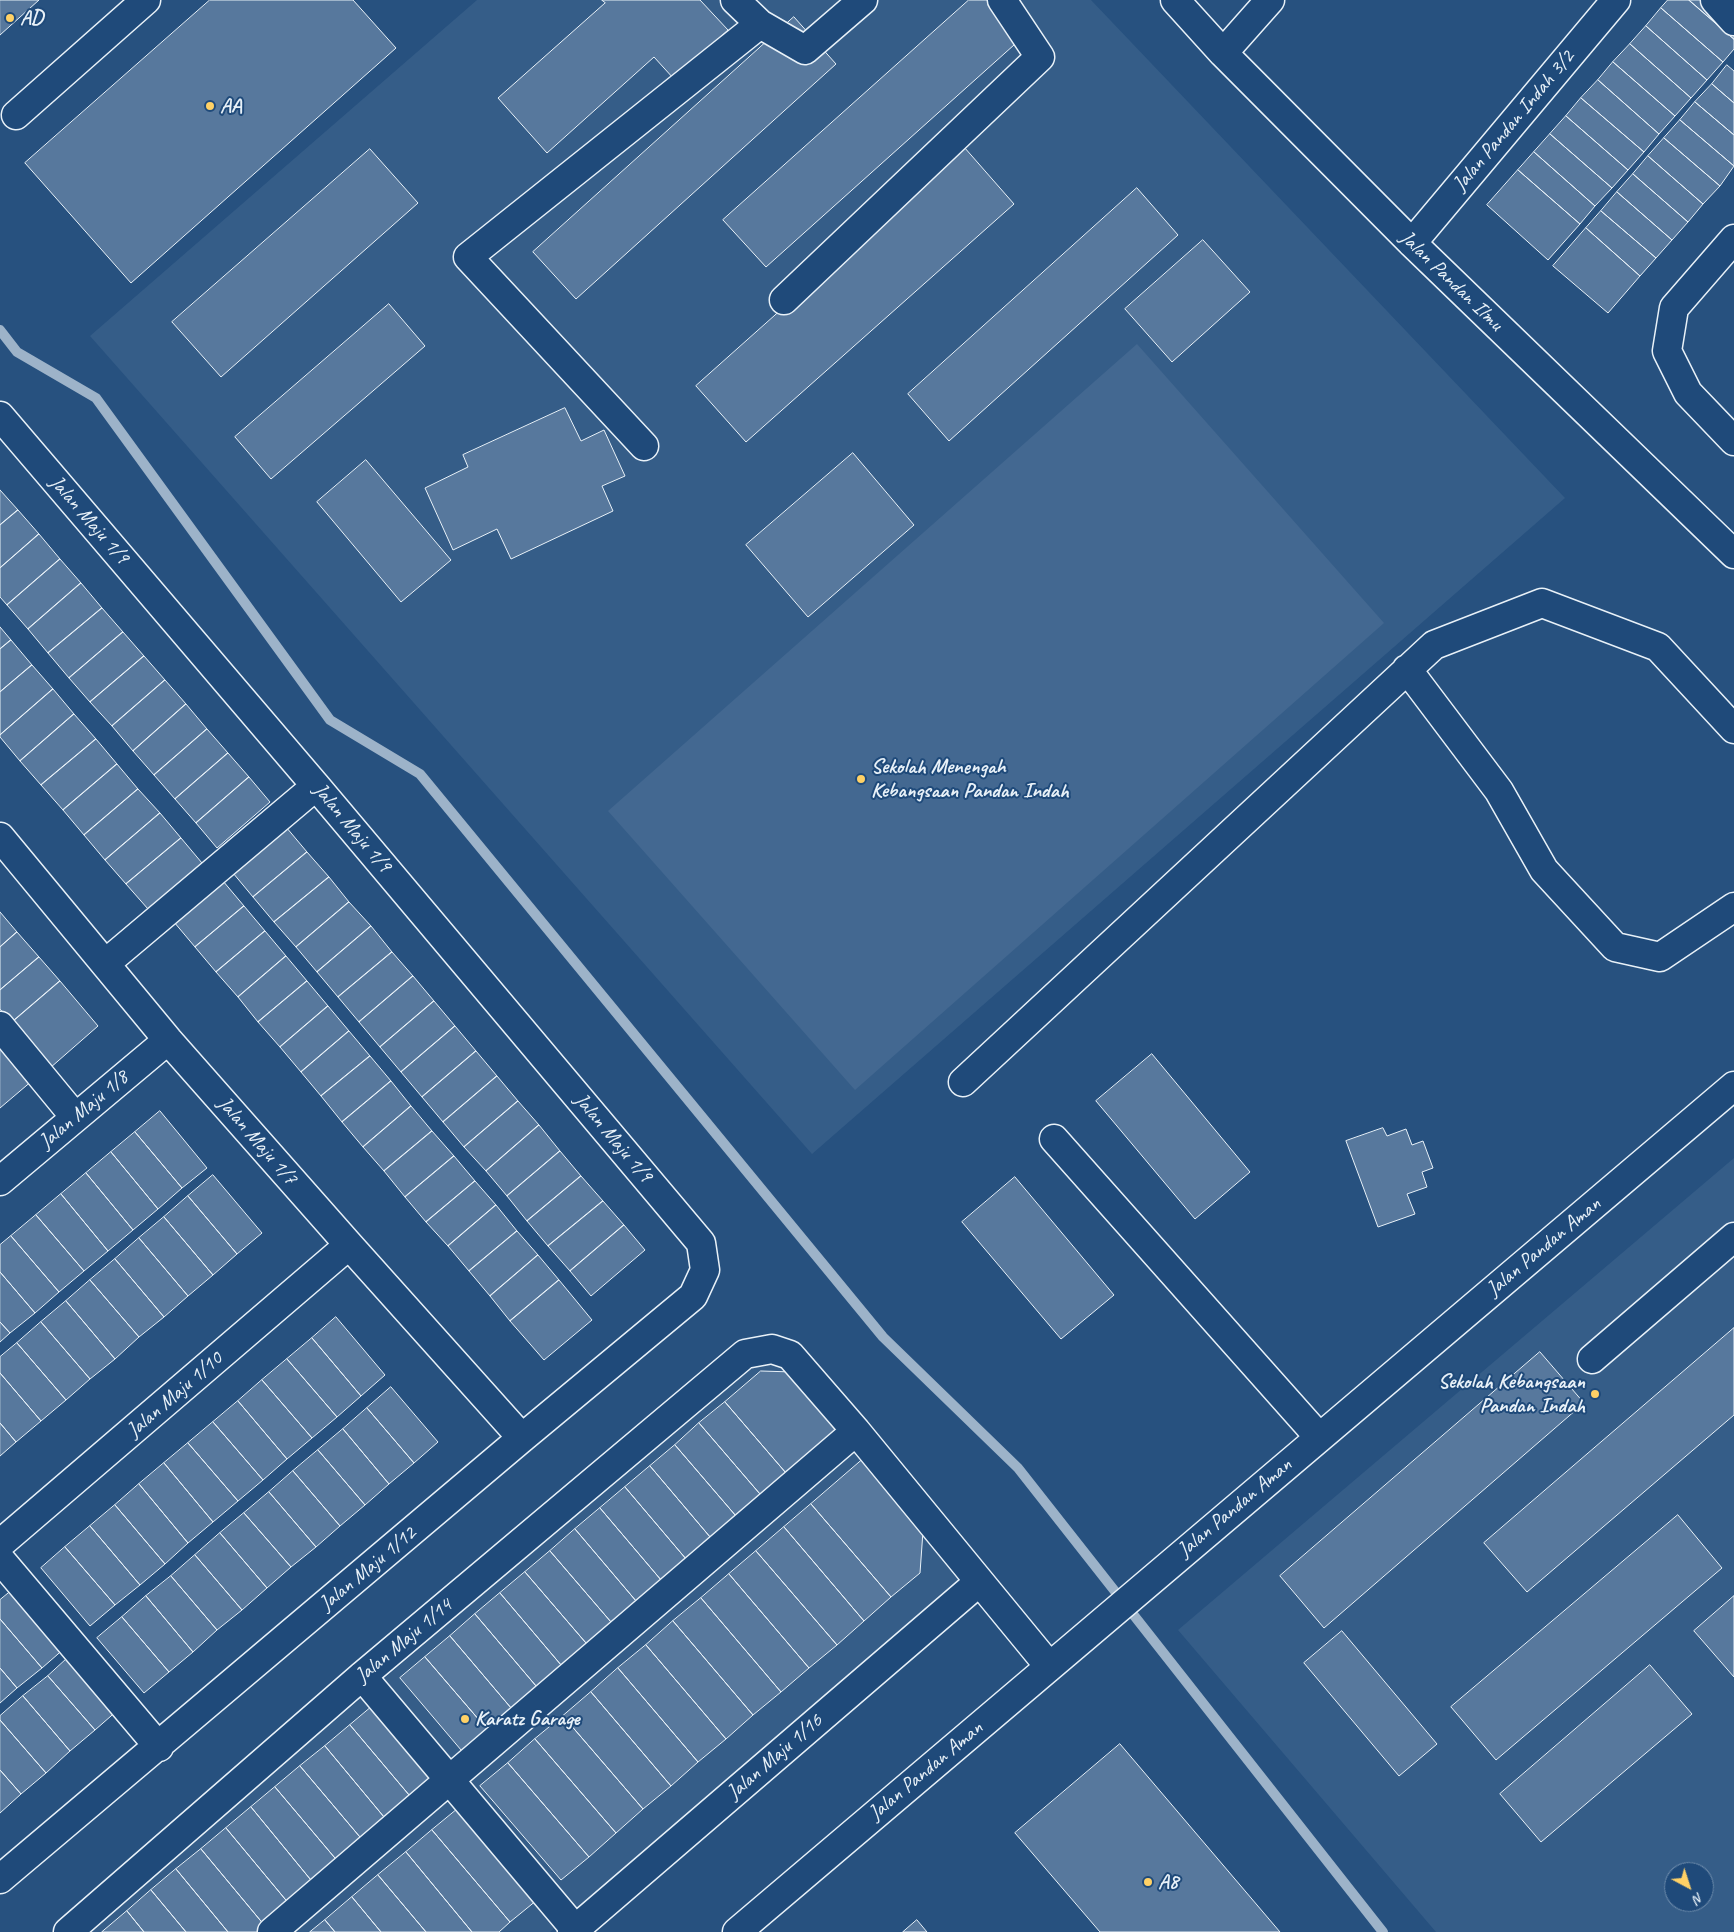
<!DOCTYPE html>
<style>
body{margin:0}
#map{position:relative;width:1734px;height:1932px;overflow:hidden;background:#27517f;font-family:Caveat,sans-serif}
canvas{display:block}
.north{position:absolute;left:1664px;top:1862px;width:50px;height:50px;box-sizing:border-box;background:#1f4a7a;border:1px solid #6f8dac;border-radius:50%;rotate:140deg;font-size:14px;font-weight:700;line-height:20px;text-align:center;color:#e8f1f8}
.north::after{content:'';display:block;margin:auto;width:18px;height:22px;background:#ffd166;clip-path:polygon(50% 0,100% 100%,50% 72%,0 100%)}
</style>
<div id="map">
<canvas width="1734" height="1932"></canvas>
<div class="north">N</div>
</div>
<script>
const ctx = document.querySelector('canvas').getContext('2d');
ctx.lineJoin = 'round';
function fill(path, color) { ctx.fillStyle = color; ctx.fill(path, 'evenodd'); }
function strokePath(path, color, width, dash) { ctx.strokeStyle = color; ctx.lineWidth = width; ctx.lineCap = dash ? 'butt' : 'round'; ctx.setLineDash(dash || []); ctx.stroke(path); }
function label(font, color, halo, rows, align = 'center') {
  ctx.font = font + ' Caveat,sans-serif'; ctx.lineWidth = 4; ctx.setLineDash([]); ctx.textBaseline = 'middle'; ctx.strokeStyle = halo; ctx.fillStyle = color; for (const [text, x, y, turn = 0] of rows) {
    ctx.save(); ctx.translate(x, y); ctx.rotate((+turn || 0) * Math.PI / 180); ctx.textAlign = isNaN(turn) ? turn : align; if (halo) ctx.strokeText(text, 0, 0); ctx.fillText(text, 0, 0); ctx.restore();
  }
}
const built = new Path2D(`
 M477 0H1091L1565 498 812 1154 90 336Z
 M1734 1158V1932H1436L1178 1630ZM1674 1872H1704V1902H1674Z
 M770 1361 780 1363 963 1581 550 1932H87L748 1368Z`);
const green = new Path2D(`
 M1137 344 1384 623 855 1090 608 811Z`);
const stream = new Path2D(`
 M0 330 17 352 96 398 330 720 420 774 883 1337 1018 1468 1383 1932`);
const building = new Path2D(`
 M0 0H39L0 35Z
 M210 0H353L396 48 131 283 25 163Z
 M602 0H700L728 30 674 79 654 57 547 153 498 98 605 3Z
 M969 0H992L1024 36 766 267 723 220Z
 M1668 0H1689L1734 39V49L1723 62 1661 8Z
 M1689 0H1725L1734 8V39Z
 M1661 8 1723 62 1707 80 1646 26Z
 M794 17 836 64 576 299 533 252Z
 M1646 26 1707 80 1691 98 1630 44Z
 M1630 44 1691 98 1675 116 1613 62Z
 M1613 62 1675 116 1659 134 1598 80Z
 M1727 65 1734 71V103L1712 84Z
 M1598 80 1659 134 1644 152 1581 98Z
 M1712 84 1734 103V135L1695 102Z
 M1581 98 1644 152 1628 170 1566 116Z
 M1695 102 1734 135V166L1680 120Z
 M1566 116 1628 170 1612 188 1550 134Z
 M1680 120 1734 166 1720 186 1664 138Z
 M1550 134 1612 188 1595 206 1534 152Z
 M1664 138 1720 186 1703 204 1648 156Z
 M964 147 1014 204 746 442 696 386Z
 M370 149 418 203 221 377 172 322Z
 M1534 152 1595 206 1580 224 1518 170Z
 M1648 156 1703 204 1688 222 1633 174Z
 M1518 170 1580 224 1548 260 1487 205Z
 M1633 174 1688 222 1672 240 1617 192Z
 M1137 188 1178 235 949 441 908 394Z
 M1617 192 1672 240 1656 258 1601 211Z
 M1601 211 1656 258 1640 276 1586 228Z
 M1586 228 1640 276 1608 313 1553 266Z
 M1203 240 1250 292 1172 362 1125 309Z
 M389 304 425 346 271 479 235 437Z
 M565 408 581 441 604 430 625 476 602 486 613 511 511 559 497 529 453 550 425 488 468 467 463 455Z
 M853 453 914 525 808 617 746 545Z
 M366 460 451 560 401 602 317 502Z
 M0 490 18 510 0 525Z
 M18 510 39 534 0 568V525Z
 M39 534 60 559 7 605 0 597V568Z
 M60 559 81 583 28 629 7 605Z
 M81 583 102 608 48 653 28 629Z
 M102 608 123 632 69 678 48 653Z
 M0 627 11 640 0 649Z
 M123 632 144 656 90 702 69 678Z
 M11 640 32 665 0 692V649Z
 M144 656 165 680 112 726 90 702Z
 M32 665 53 689 0 735V692Z
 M165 680 186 704 133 751 112 726Z
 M53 689 74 714 20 761 0 737V735Z
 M186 704 207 729 154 775 133 751Z
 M74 714 96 739 41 785 20 761Z
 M207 729 228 753 175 799 154 775Z
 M96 739 117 764 63 810 41 785Z
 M228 753 249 777 196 823 175 799Z
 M117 764 138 789 84 835 63 810Z
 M249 777 270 802 217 848 196 823Z
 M138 789 160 813 105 860 84 835Z
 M160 813 181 838 126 884 105 860Z
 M286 827 307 852 253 897 233 873Z
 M181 838 202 863 148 909 126 884Z
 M307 852 329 877 274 922 253 897Z
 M329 877 349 902 296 947 274 922Z
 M223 881 244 906 195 947 174 922Z
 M349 902 371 926 317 972 296 947Z
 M244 906 265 931 216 972 195 947Z
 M0 912 17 932 0 947Z
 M371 926 392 952 338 997 317 972Z
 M265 931 286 956 238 997 216 972Z
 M17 932 39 957 0 990V947Z
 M392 952 413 976 359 1022 338 997Z
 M286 956 307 981 258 1022 238 997Z
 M39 957 60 981 11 1023 0 1009V990Z
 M413 976 434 1001 380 1047 359 1022Z
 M60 981 98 1026 50 1068 11 1023Z
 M307 981 328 1006 280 1047 258 1022Z
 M434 1001 455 1026 401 1072 380 1047Z
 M328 1006 349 1031 301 1072 280 1047Z
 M455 1026 476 1051 422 1097 401 1072Z
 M349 1031 370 1056 321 1096 301 1072Z
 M0 1041 33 1080 0 1108Z
 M476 1051 497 1076 443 1122 422 1097Z
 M1152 1054 1250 1172 1195 1219 1096 1101Z
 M370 1056 391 1081 342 1122 321 1096Z
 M497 1076 518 1101 464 1147 443 1122Z
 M391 1081 411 1106 363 1147 342 1122Z
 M518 1101 539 1125 486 1171 464 1147Z
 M411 1106 432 1131 384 1171 363 1147Z
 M160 1111 207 1168 182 1188 135 1132Z
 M539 1125 560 1151 507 1196 486 1171Z
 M1383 1128 1387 1136 1406 1129 1412 1145 1423 1141 1433 1168 1422 1172 1427 1187 1407 1194 1415 1214 1378 1227 1346 1141Z
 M432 1131 454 1156 405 1197 384 1171Z
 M135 1132 182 1188 158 1209 111 1152Z
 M560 1151 581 1176 527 1221 507 1196Z
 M111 1152 158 1209 133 1230 86 1173Z
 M454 1156 475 1181 426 1222 405 1197Z
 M86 1173 133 1230 108 1251 61 1194Z
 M213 1175 262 1233 237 1254 188 1196Z
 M581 1176 603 1201 548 1246 527 1221Z
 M1015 1177 1114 1295 1061 1339 962 1222Z
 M475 1181 496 1205 448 1246 426 1222Z
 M61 1194 108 1251 84 1271 36 1215Z
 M188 1196 237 1254 213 1275 164 1217Z
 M603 1201 624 1225 570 1271 548 1246Z
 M496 1205 517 1231 469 1271 448 1246Z
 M36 1215 84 1271 59 1292 11 1236Z
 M164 1217 213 1275 188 1296 139 1238Z
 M624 1225 645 1250 591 1296 570 1271Z
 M517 1231 538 1255 490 1296 469 1271Z
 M11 1236 59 1292 35 1313 0 1272V1245Z
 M139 1238 188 1296 164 1317 115 1259Z
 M538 1255 559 1280 510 1321 490 1296Z
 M115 1259 164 1317 139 1337 90 1280Z
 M0 1272 35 1313 10 1333 0 1322Z
 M90 1280 139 1337 115 1359 66 1301Z
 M559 1280 592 1320 544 1360 510 1321Z
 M66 1301 115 1359 90 1379 41 1322Z
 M336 1317 385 1375 361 1396 312 1338Z
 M0 1322 10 1333 0 1342Z
 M41 1322 90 1379 66 1400 17 1343Z
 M1734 1328V1415L1527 1592 1484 1543Z
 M312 1338 361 1396 337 1417 287 1359Z
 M17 1343 66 1400 41 1421 0 1373V1357Z
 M1540 1352 1584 1403 1324 1628 1280 1576Z
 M287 1359 337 1417 312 1438 262 1380Z
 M761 1371 793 1372 846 1434 792 1480 725 1402Z
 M0 1373 41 1421 16 1442 0 1423Z
 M262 1380 312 1438 287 1459 238 1401Z
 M391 1387 438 1442 414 1463 367 1408Z
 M238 1401 287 1459 263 1480 213 1422Z
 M725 1402 792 1480 766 1501 699 1423Z
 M367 1408 414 1463 389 1484 343 1429Z
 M213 1422 263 1480 238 1501 188 1443Z
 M0 1423 16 1442 0 1456Z
 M699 1423 766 1501 742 1523 675 1445Z
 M343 1429 389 1484 365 1505 318 1450Z
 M188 1443 238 1501 213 1522 164 1463Z
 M675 1445 742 1523 716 1544 650 1466Z
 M318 1450 365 1505 340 1526 293 1471Z
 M862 1460 923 1531 920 1573 891 1597 811 1504Z
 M164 1463 213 1522 188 1543 139 1484Z
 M650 1466 716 1544 692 1566 625 1487Z
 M293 1471 340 1526 316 1547 269 1492Z
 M139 1484 188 1543 165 1564 115 1505Z
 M625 1487 692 1566 667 1587 600 1508Z
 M269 1492 316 1547 291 1567 244 1513Z
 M811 1504 891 1597 864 1621 784 1527Z
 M115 1505 165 1564 140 1585 90 1526Z
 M600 1508 667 1587 642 1608 575 1529Z
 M244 1513 291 1567 267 1588 220 1533Z
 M1678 1515 1722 1568 1496 1760 1451 1707Z
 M90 1526 140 1585 115 1605 65 1547Z
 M784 1527 864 1621 837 1645 756 1551Z
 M575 1529 642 1608 617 1629 550 1551Z
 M220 1533 267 1588 242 1610 195 1555Z
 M65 1547 115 1605 90 1626 41 1568Z
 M550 1551 617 1629 592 1650 525 1572Z
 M756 1551 837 1645 809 1668 729 1574Z
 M195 1555 242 1610 217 1630 171 1576Z
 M525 1572 592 1650 567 1672 500 1593Z
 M729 1574 809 1668 781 1692 701 1598Z
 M171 1576 217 1630 193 1652 146 1596Z
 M16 1587 66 1647 42 1668 0 1619V1600Z
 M500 1593 567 1672 542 1693 475 1614Z
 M146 1596 193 1652 169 1672 122 1617Z
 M1734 1596V1677L1694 1631Z
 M701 1598 781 1692 753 1715 673 1621Z
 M475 1614 542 1693 517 1715 450 1636Z
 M122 1617 169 1672 144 1693 97 1638Z
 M0 1619 42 1668 17 1688 0 1668Z
 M673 1621 753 1715 726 1739 646 1645Z
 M1342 1631 1437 1744 1399 1776 1304 1663Z
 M450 1636 517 1715 492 1735 425 1657Z
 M646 1645 726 1739 698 1762 618 1668Z
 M72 1654 119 1709 95 1730 48 1676Z
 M425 1657 492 1735 467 1757 400 1678Z
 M1650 1665 1692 1714 1541 1842 1500 1794Z
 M0 1668 17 1688 0 1703Z
 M618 1668 698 1762 671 1786 591 1692Z
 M48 1676 95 1730 70 1751 23 1696Z
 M591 1692 671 1786 643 1809 563 1716Z
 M23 1696 70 1751 46 1773 0 1720V1716Z
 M375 1704 439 1782 415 1802 350 1725Z
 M563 1716 643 1809 616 1833 535 1739Z
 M0 1720 46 1773 21 1794 0 1770Z
 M350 1725 415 1802 389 1823 325 1746Z
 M535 1739 616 1833 589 1857 508 1763Z
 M1120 1744 1280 1932H1100L1015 1833Z
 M325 1746 389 1823 365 1843 300 1766Z
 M508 1763 589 1857 561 1880 480 1786Z
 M300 1766 365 1843 340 1864 275 1787Z
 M0 1770 21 1794 0 1813Z
 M275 1787 340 1864 315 1885 251 1807Z
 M251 1807 315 1885 290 1905 226 1828Z
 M460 1807 537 1900 510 1922 432 1830Z
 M226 1828 290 1905 265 1926 201 1849Z
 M432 1830 510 1922 499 1932H472L406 1852Z
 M201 1849 265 1926 258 1932H228L176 1869Z
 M406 1852 472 1932H426L378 1875Z
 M176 1869 228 1932H186L151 1890Z
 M378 1875 426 1932H381L352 1897Z
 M151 1890 186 1932H144L127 1911Z
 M352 1897 381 1932H335L325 1920Z
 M127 1911 144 1932H102Z
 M325 1920 335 1932H310Z
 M917 1920 927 1932H903Z`);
const minor = new Path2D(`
 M735 0 760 24
 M1175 0 1223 53 1412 243 1734 554
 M1715 0 1734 21
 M1223 53 1270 0
 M16 115 146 0
 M1734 239 1674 308 1667 351 1688 393 1734 441
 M1412 243 1616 0
 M784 300 1040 57 1002 0
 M0 416 316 786 701 1243 705 1270 693 1296 522 1438 0 1879
 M644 446 468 257 760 24 805 50 863 0
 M1407 669 1499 791 1544 870 1615 947 1660 957 1734 907
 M0 837 168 1040 349 1245 522 1438
 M106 963 316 786
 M0 1026 75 1117
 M963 1082 1434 645 1542 603 1658 647 1734 729
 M1054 1139 1319 1437
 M0 1181 168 1040
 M1592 1359 1734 1237
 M0 1544 349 1245
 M0 1559 159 1747
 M362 1676 575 1929
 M68 1932 362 1676 745 1354 772 1349 790 1355 856 1431 1049 1666
 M272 1932 856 1431
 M572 1932 979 1582
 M737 1932 1734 1086`);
const markers = [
 [10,18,5,"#ffd166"],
 [210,106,5,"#ffd166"],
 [861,779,5,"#ffd166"],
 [1595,1394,5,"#ffd166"],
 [465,1719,5,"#ffd166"],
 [1148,1882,5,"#ffd166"]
];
const poiNames = [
 ["AD",20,18],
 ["AA",220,106],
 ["Sekolah Menengah",871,767],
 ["Kebangsaan Pandan Indah",871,791],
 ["Sekolah Kebangsaan",1585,1382,"right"],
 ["Pandan Indah",1585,1406,"right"],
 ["Karatz Garage",475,1719],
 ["A8",1158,1882]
];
const streetNames = [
 ["Jalan Pandan Indah 3/2",1514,121,-50],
 ["Jalan Pandan Ilmu",1451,281,44],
 ["Jalan Maju 1/9",89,520,49],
 ["Jalan Maju 1/9",352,828,50],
 ["Jalan Maju 1/8",84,1110,-40],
 ["Jalan Maju 1/9",613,1138,50],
 ["Jalan Maju 1/7",257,1141,49],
 ["Jalan Pandan Aman",1544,1247,-40],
 ["Jalan Maju 1/10",175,1395,-41],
 ["Jalan Pandan Aman",1235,1508,-40],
 ["Jalan Maju 1/12",368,1569,-40],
 ["Jalan Maju 1/14",404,1641,-40],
 ["Jalan Maju 1/16",775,1757,-41],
 ["Jalan Pandan Aman",926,1771,-40]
];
fill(built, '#355d88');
fill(green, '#436891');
strokePath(stream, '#9db3c9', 10);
fill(building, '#57789d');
strokePath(building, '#e8f1f8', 1);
strokePath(minor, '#e8f1f8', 31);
strokePath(minor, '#1f4a7a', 28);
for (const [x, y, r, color] of markers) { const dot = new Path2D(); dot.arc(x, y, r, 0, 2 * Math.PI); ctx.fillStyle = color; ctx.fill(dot); strokePath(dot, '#1f4a7a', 2); }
label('bold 21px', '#e8f1f8', '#1f4a7a', poiNames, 'left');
label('21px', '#e8f1f8', '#1f4a7a', streetNames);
</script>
